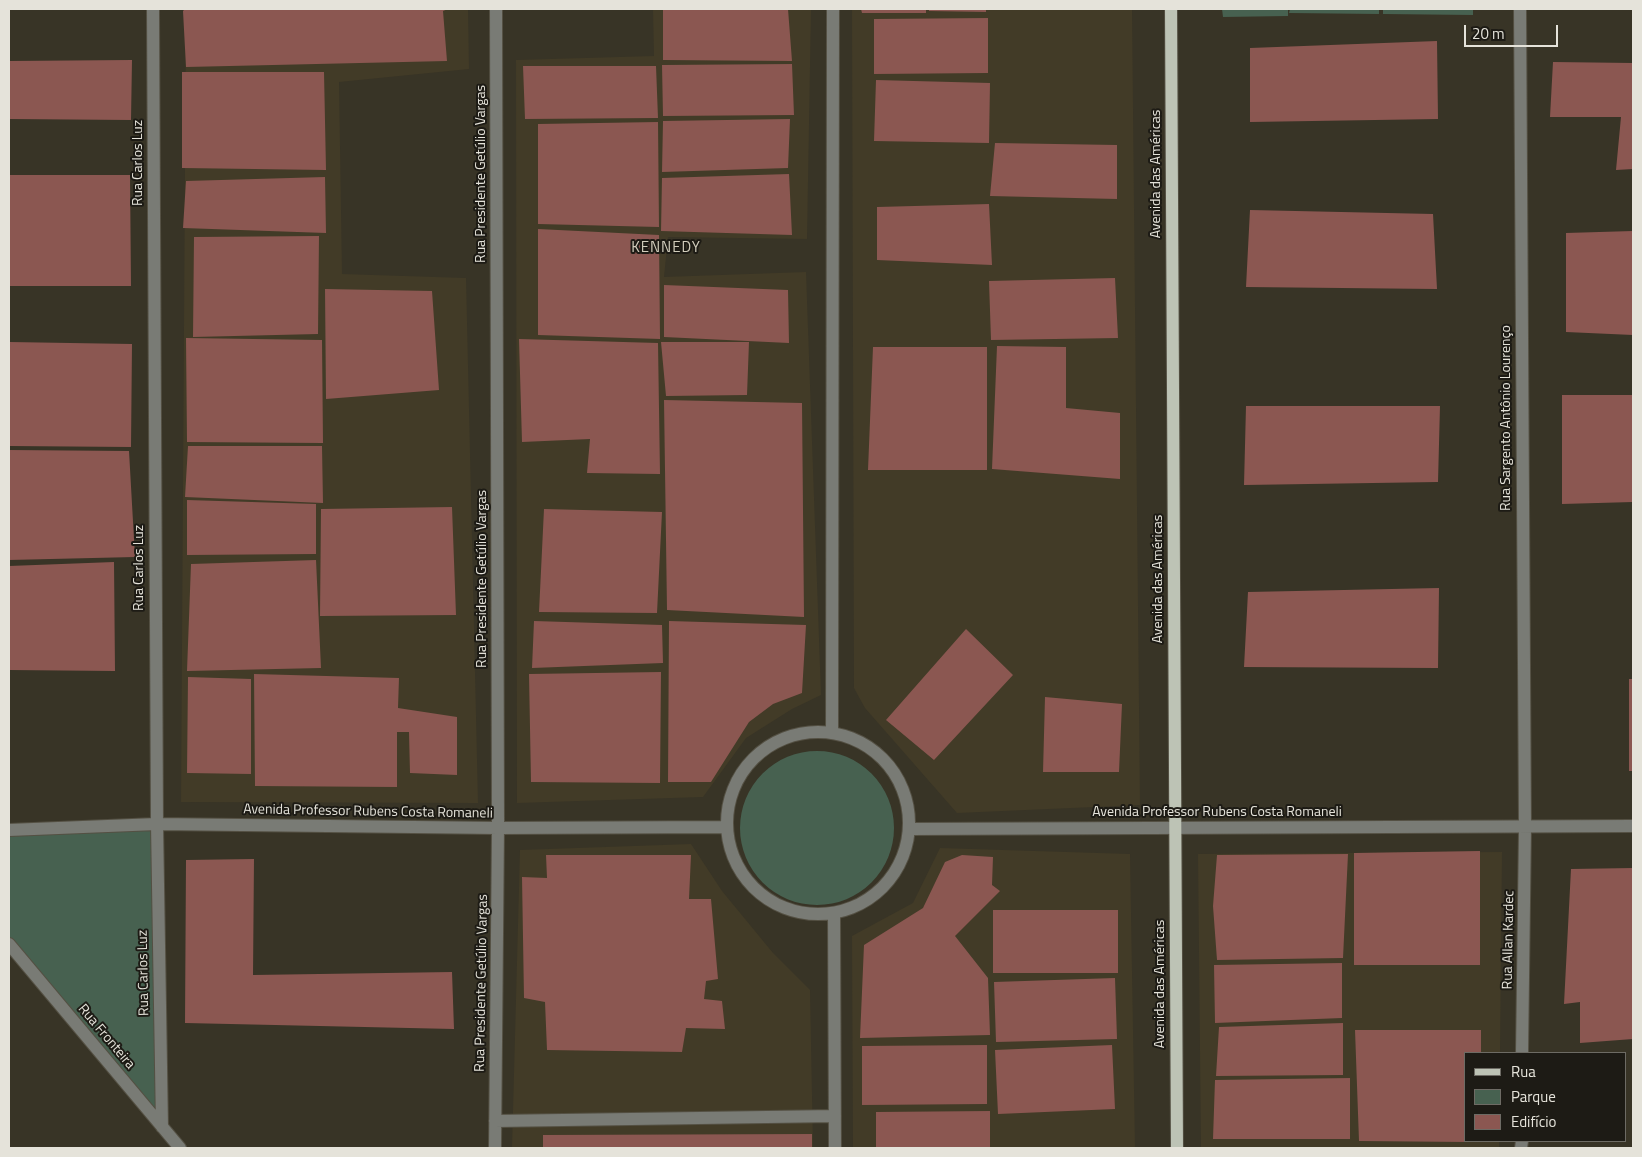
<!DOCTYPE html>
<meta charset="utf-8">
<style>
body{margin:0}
#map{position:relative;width:1642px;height:1157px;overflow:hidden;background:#383426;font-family:"Titillium Web",sans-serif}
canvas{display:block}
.frame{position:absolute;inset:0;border:10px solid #e5e3da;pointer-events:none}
.legend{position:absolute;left:1464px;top:1052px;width:162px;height:90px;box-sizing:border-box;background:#1d1b15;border:1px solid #6d6b64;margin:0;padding:6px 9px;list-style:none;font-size:15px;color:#e5e3da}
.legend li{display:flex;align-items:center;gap:10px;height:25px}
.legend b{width:25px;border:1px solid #6d6b64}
.scale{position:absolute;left:1464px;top:25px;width:94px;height:22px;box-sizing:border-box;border:2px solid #e5e3da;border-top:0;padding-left:6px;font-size:15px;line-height:18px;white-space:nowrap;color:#e5e3da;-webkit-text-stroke:4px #1d1b15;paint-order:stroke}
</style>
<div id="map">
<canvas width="1642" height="1157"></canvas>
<div class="frame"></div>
<ul class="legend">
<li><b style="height:6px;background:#bdc3b5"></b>Rua</li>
<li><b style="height:14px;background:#476150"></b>Parque</li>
<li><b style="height:14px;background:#8b5751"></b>Edifício</li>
</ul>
<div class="scale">20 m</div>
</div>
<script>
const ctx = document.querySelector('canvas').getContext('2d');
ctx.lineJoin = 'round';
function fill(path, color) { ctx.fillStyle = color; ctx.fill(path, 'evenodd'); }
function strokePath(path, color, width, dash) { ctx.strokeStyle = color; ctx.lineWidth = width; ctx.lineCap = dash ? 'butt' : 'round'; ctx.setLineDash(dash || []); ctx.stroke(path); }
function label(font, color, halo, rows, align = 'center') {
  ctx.font = font + ' "Titillium Web",sans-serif'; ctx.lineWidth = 4; ctx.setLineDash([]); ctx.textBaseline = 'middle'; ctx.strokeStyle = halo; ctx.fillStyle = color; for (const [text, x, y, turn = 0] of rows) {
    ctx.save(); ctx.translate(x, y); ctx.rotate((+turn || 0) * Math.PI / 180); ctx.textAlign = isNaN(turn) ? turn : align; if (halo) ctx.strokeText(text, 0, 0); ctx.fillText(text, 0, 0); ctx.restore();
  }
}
const built = new Path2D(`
 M186 9H468L469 69 339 82 342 274 466 278 478 803 181 802Z
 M653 9H811L807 239 668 237 664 277 806 272 821 695 792 709 746 738 703 797 517 803 516 60 654 56Z
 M852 9H1132L1140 805 957 813 865 708 854 688Z
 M691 844 722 891 773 953 810 990 813 1148H512L520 850Z
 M940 848 1130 854 1135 1148H853L852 936 913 903Z
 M1502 852 1500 1053H1466V1141H1499V1148H1201L1198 854Z`);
const green = new Path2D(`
 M1222 9H1288V16L1223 17Z
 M1290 9H1379V14L1289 13Z
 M1383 9H1473V15L1383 14Z
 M740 828a77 77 0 1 1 154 0a77 77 0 1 1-154 0Z
 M157 824 162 1127 9 944V830Z`);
const building = new Path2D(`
 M185 9H448L443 11 447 61 186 67 183 11Z
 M663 9H788L792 61 663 60Z
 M861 9H926V13H862Z
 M929 9H986V12L929 11Z
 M988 18V73L874 74V19Z
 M1437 41 1438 119 1250 122V48Z
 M132 60 131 120 9 119V61Z
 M1553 62 1633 63V169L1616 170 1621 117H1550Z
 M792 64 794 115 663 116 662 65Z
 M523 66H656L658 118 525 119Z
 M182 72H324L326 170 182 168Z
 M876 80 990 83 989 143 874 141Z
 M790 119 788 168 662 172 663 121Z
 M658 122 659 227 538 224V124Z
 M995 143 1117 145V199L990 196Z
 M789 174 792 235 661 231 662 178Z
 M9 175H130L131 286H9Z
 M325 177 326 233 183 228 186 181Z
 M989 204 992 265 877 260V207Z
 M1250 210 1433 214 1437 289 1246 287Z
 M538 229 659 235 660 339 538 335Z
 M1633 231V335L1566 332V233Z
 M319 236 318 334 193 337 194 237Z
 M1115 278 1118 338 991 340 989 281Z
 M664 285 788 290 789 343 664 337Z
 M325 289 432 291 439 390 326 399Z
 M186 338 322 340 323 443 187 442Z
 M519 339 658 343 660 474 587 473 590 439 522 442Z
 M9 342 132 344 131 447 9 446Z
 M661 342H749L747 395 666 396Z
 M997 346 1066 347V408L1120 413V479L992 469Z
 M873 347H987V470H868Z
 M1562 395H1633V502L1562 504Z
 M664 400 802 403 804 617 667 610Z
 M1246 406H1440L1438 482 1244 485Z
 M188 446H322L323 503 185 497Z
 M9 450 129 451 135 557 9 560Z
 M187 500 316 504V554L187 555Z
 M452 507 456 615 320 616 321 509Z
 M544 509 662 512 657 613 539 612Z
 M316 560 321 668 187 671 191 564Z
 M114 562 115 671 9 670V566Z
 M1439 588 1438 668 1244 667 1248 592Z
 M534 621 662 625 663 663 532 668Z
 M669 621 806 625 802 693 773 704 749 722 711 782H668Z
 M966 629 1013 675 934 760 886 720Z
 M661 672 660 783 531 782 529 674Z
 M254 674 399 678 398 708 457 717V775L410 773 409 732H397V787L255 786Z
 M188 677 251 679V774L187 773Z
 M1629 679H1633V771H1629Z
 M1045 697 1122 704 1119 772H1043Z
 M1480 851V965H1354V853Z
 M1348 854 1343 958 1217 960 1213 906 1217 855Z
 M546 855H691L689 899H711L718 979 706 981 704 999 722 1001 725 1029 686 1028 682 1052 547 1050 545 1002 524 998 522 877 547 878Z
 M962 855 993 857 992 885 1000 891 955 936 988 978 990 1035 860 1038 864 945 923 908 945 862Z
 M254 859 253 975 452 972 454 1029 185 1023 186 860Z
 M1633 868V1039L1580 1043V1002L1564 1004 1571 869Z
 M993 910H1118V973H993Z
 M1342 963V1018L1215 1023 1214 965Z
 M1115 978 1117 1039 996 1042 994 982Z
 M1343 1023V1075L1216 1076 1219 1027Z
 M1355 1030H1481V1053H1466V1142L1359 1141Z
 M987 1045V1104L862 1105V1046Z
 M1112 1045 1115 1109 998 1114 995 1050Z
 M1350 1078V1139H1213L1215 1080Z
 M990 1111V1148H876V1112Z
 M812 1134V1148H543V1135Z`);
const minor = new Path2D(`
 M153 9 157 824 162 1127
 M1520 9 1525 828 1522 1053
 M832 732 833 9
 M727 823a91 91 0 1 1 182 0a91 91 0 1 1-182 0Z
 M909 829 1633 826
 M9 830 157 824 498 828 726 827
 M834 913 835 1148
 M9 944 180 1148
 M495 1121 835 1116
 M495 1148 498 828 496 9
 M1521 1148 1522 1141`);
const major = new Path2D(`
 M1171 9 1177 1148`);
const streetNames = [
 ["Rua Carlos Luz",139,163,-90],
 ["Rua Presidente Getúlio Vargas",482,174,-90],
 ["Avenida das Américas",1157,174,-90],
 ["Rua Sargento Antônio Lourenço",1507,418,-90],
 ["Rua Carlos Luz",140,568,-90],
 ["Rua Presidente Getúlio Vargas",483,579,-90],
 ["Avenida das Américas",1159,579,-90],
 ["Avenida Professor Rubens Costa Romaneli",368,812,1],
 ["Avenida Professor Rubens Costa Romaneli",1217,813],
 ["Rua Allan Kardec",1509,940,-89],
 ["Rua Carlos Luz",144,973,-91],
 ["Rua Presidente Getúlio Vargas",482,983,-89],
 ["Avenida das Américas",1161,984,-90],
 ["Rua Fronteira",106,1037,50]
];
const neighbourhoodNames = [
 ["KENNEDY",666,248]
];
fill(built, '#423b27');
fill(green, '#476150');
fill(building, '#8b5751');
strokePath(minor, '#545043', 14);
strokePath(major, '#545043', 14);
strokePath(minor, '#797b75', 12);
strokePath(major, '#bdc3b5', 12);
label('14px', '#e5e3da', '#1d1b15', streetNames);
ctx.letterSpacing = '1px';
label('15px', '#d2cdbc', '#1d1b15', neighbourhoodNames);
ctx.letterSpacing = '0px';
</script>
